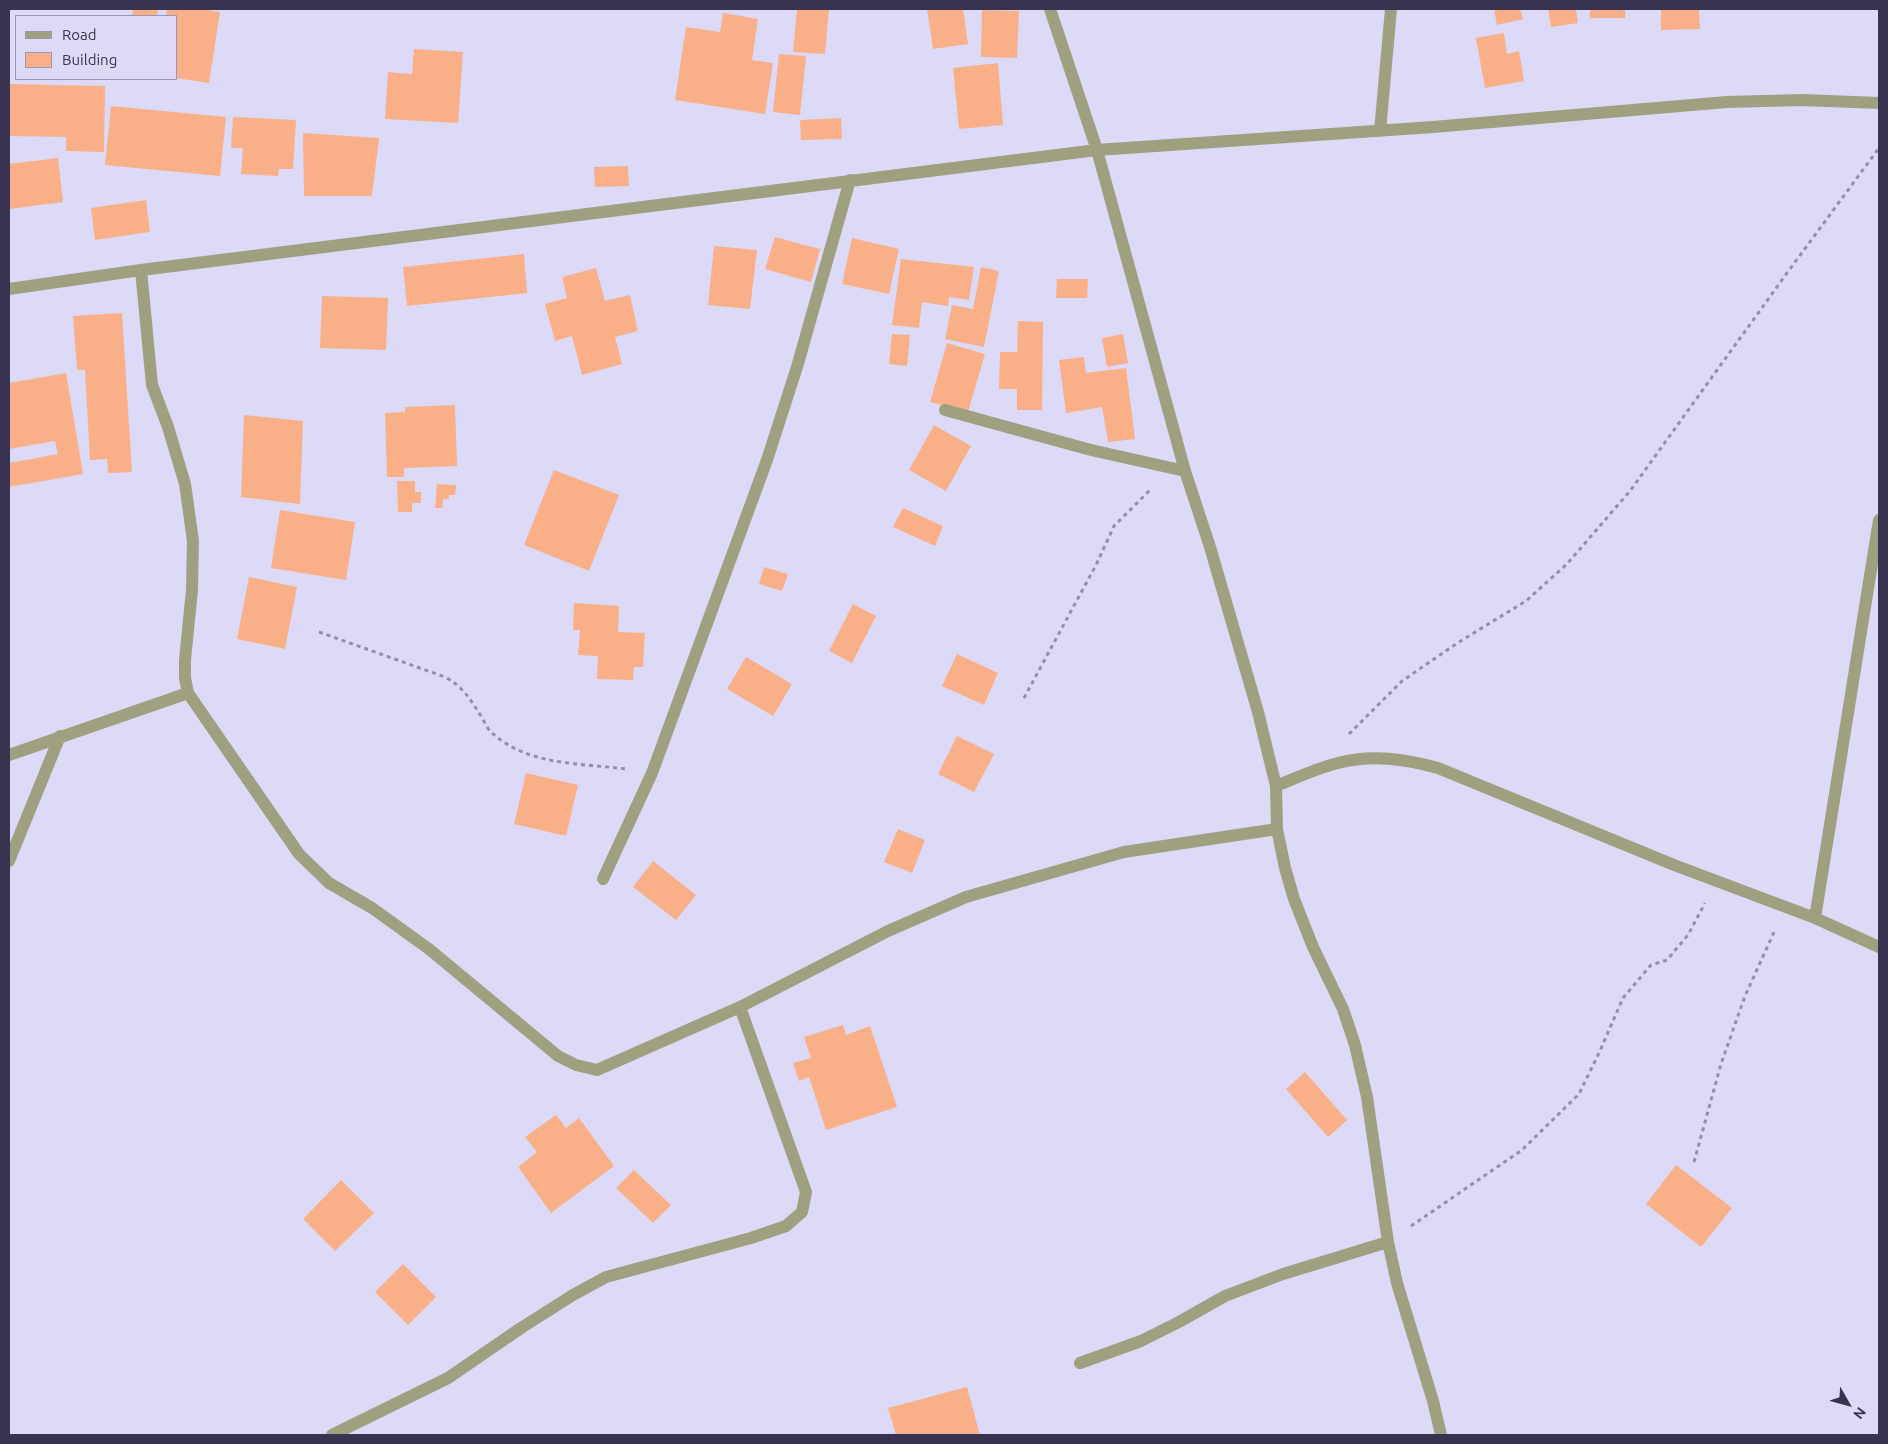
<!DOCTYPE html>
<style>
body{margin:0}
#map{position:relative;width:1888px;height:1444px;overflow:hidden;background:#dcdaf7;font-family:Ubuntu,sans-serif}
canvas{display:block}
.frame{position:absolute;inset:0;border:10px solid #373350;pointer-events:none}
.legend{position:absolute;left:15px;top:15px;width:162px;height:65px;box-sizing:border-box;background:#dcdaf7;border:1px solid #9a97b4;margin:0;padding:6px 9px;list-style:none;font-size:15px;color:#373350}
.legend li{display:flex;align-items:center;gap:10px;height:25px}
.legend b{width:25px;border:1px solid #9a97b4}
.north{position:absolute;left:1823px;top:1379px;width:50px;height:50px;-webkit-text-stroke:4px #dcdaf7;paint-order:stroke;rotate:128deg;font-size:14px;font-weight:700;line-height:20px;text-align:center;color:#373350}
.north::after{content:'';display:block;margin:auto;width:18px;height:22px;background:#373350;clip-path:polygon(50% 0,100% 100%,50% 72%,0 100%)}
</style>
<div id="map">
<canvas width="1888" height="1444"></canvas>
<div class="frame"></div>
<ul class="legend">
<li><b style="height:6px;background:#9ea07f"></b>Road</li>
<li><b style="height:14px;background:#f9b089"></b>Building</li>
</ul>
<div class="north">N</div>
</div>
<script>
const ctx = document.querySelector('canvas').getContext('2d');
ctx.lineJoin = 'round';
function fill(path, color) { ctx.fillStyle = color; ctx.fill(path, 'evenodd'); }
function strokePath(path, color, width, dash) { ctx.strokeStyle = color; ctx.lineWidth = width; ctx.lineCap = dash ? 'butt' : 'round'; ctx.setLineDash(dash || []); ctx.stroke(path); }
const building = new Path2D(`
 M133 9H158L157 16H132Z
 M167 9H201L220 12 209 83 176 78V16H166Z
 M797 9H829L825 54 793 52Z
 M927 9H963L968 44 933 49Z
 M1494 9H1520L1523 19 1497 25Z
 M1548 9H1576L1578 23 1551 27Z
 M1590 9H1625V18H1590Z
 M1661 9H1699L1700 29 1661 30Z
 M982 10 1019 11 1017 58 981 57Z
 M723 13 758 19 752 60 773 63 765 114 675 100 686 27 720 32Z
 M1504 33 1507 54 1519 51 1524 81 1485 88 1476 38Z
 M414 49 463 52 458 123 385 119 388 72 412 74Z
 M779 54 806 56 800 115 773 112Z
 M998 63 1003 125 959 129 953 68Z
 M9 84 105 86 104 152 66 151V137L9 136Z
 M111 106 226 117 220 176 105 165Z
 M233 117 296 120 293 169H279L278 176 241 174 243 148H231Z
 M841 118 842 139 801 140 800 120Z
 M303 133 379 138 372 196H304Z
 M58 158 63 202 9 209V164Z
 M628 166 629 186 595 187 594 167Z
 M146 200 150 232 95 240 91 208Z
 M775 237 820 249 811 282 765 269Z
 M852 238 899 249 889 294 842 284Z
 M714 246 757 250 750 309 708 305Z
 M524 254 527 293 407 306 403 267Z
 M901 259 974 267 969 300 949 297 948 306 922 302 919 328 892 325Z
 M981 267 999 271 984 347 945 339 952 305 973 309Z
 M596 268 605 301 630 295 638 331 615 337 622 364 582 375 572 336 555 341 545 304 567 298 562 277Z
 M1057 279H1088L1087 298H1056Z
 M322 296 388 298 386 350 320 348Z
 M122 313 132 472 108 473 107 459 90 460 85 370H77L73 316Z
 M1018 321 1043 322 1042 410H1017V389H999L1000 352H1017Z
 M892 334 910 335 907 366 889 364Z
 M1123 334 1128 363 1107 367 1102 338Z
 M947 343 985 354 968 412 930 402Z
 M1084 357 1086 373 1126 368 1135 439 1108 442 1102 407 1066 413 1059 360Z
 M66 373 83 474 9 487V463L58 454 55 441 9 449V383Z
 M455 405 457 466 404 468V477H387L385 413 405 412V407Z
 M244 415 303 421 300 504 241 497Z
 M934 425 971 446 946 491 909 470Z
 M554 470 619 495 589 571 524 545Z
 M397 481H415V492H421V503H412V512H398Z
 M437 484 456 485 455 495H449V499H443L442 508H435Z
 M903 508 943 526 935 546 893 527Z
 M280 510 355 522 346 580 271 568Z
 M764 567 788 574 782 591 759 584Z
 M249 577 297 587 285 649 237 639Z
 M574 603 619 606 618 632 645 633 643 667H634L633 680 597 679 598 656 578 655 580 630H573Z
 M853 604 876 616 852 663 829 651Z
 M957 654 998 673 984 705 942 686Z
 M746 657 792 684 773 716 727 689Z
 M957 736 994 754 974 792 938 774Z
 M526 773 578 785 566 836 514 824Z
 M898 829 925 840 912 873 884 862Z
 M653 861 696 895 676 920 633 887Z
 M843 1025 846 1035 870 1026 897 1107 826 1130 809 1077 799 1081 793 1063 811 1058 804 1037Z
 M1305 1072 1347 1120 1328 1137 1286 1089Z
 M556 1115 566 1128 579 1118 614 1166 551 1213 518 1167 537 1152 525 1137Z
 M1676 1165 1732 1208 1701 1247 1646 1204Z
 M634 1170 671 1205 653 1223 616 1188Z
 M341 1180 374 1213 335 1251 303 1219Z
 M403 1264 436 1297 408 1325 375 1292Z
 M967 1387 980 1435H896L888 1408Z`);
const path = new Path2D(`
 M319 632 445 677C465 688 471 701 483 719 485 724 488 729 491 732 527 766 581 763 626 769
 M1024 698 1096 565 1114 526 1151 489
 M1349 734 1402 681 1459 642 1526 601 1567 564 1630 491 1787 273 1879 148
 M1694 1162 1721 1064 1745 996 1775 930
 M1411 1226 1522 1150 1579 1094 1599 1053 1623 998 1651 965 1667 960 1688 935 1705 903`);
const service = new Path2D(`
 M1276 786C1296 778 1317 768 1338 763 1372 754 1405 759 1438 768L1674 865 1815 918 1879 947
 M1815 918 1879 520`);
const minor = new Path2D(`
 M1050 9 1097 150 1185 471 1210 547 1258 712 1276 786 1277 829 1285 868 1294 899 1313 947 1343 1009 1355 1045 1367 1097 1388 1242 1397 1283 1433 1401 1441 1435
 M1380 131 1391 9
 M141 270 152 385 168 427 185 484 193 541 192 590 185 660V678L188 693 299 854 329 883 372 908 429 949 558 1056 576 1065 597 1070 740 1007 888 931 966 897 1124 852 1277 829
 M9 289 141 270 1097 150 1433 127 1727 102 1802 100 1879 103
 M945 410 1091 450 1185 471
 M9 755 188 693
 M9 861 60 736
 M603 879 652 773 767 460 797 367 850 180
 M1080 1363 1141 1341 1179 1322 1225 1296 1283 1274 1388 1242
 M332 1435 448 1378 521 1328 573 1295 606 1277 751 1238 786 1226 802 1212 806 1192 740 1007`);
fill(building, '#f9b089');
strokePath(path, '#928fac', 3, [4, 4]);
strokePath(service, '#9ea07f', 12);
strokePath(minor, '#9ea07f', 12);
</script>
